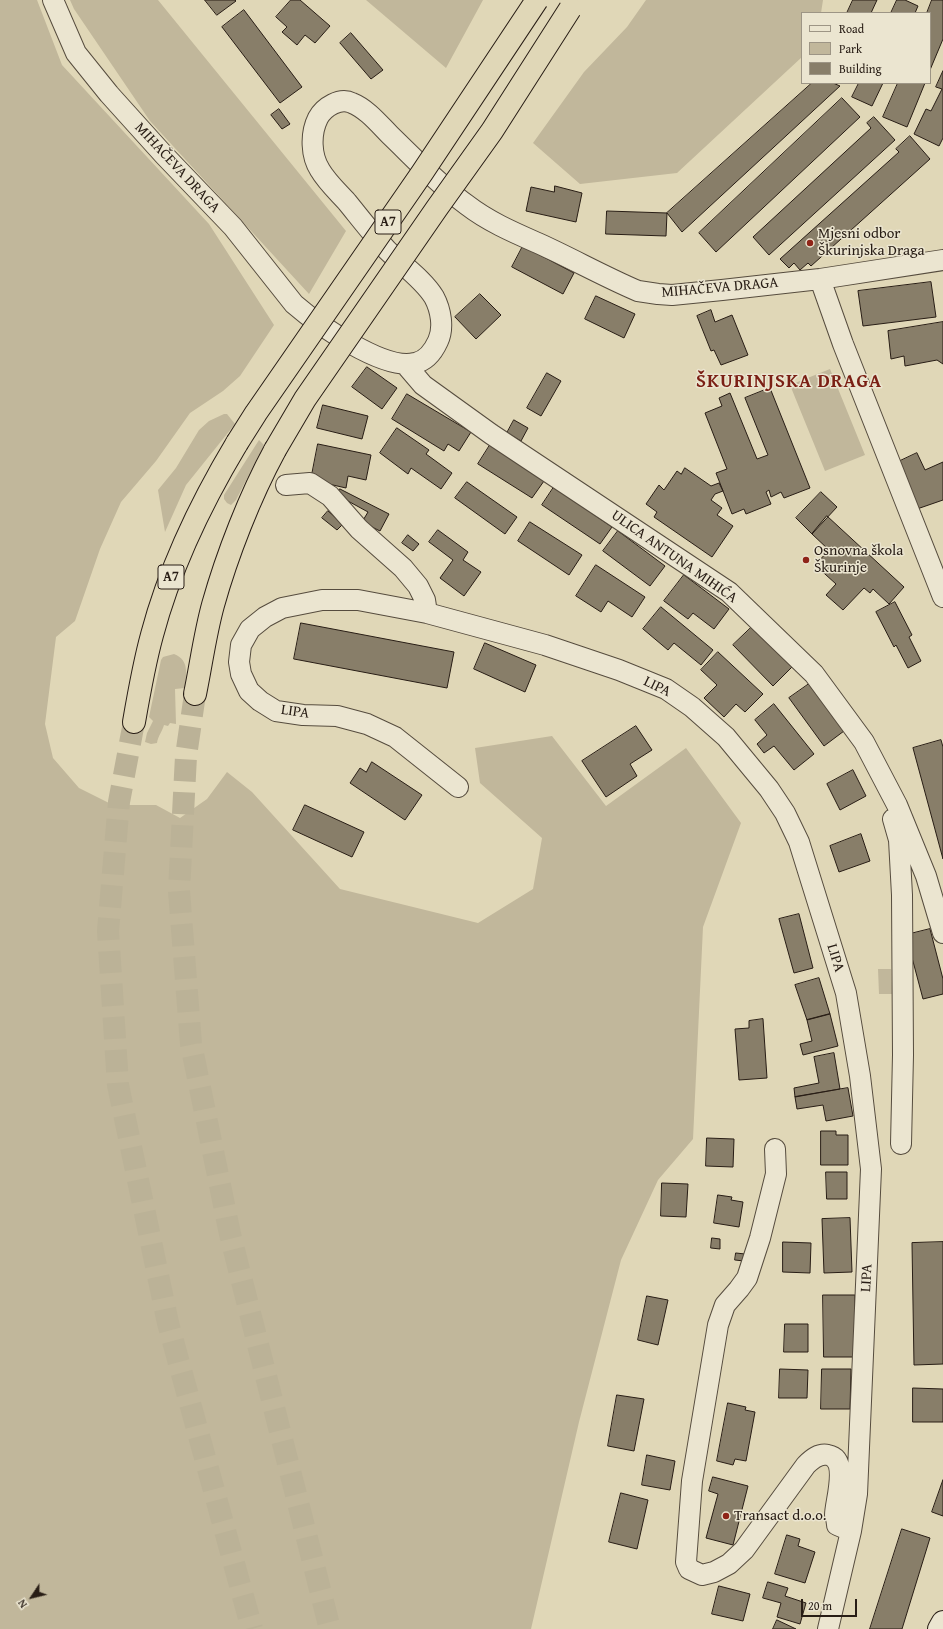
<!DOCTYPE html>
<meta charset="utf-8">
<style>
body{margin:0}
#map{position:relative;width:943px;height:1629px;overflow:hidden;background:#e0d7b7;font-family:"Gentium Book Plus",serif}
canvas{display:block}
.legend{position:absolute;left:801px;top:12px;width:130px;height:72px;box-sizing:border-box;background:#ebe5d0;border:1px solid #9d9585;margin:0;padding:5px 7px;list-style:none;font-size:12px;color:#281d15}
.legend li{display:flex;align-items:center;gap:8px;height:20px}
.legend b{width:20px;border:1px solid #9d9585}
.north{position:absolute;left:12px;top:1577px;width:40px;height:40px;-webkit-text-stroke:3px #ebe5d0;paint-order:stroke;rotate:235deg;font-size:11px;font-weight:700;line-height:16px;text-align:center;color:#281d15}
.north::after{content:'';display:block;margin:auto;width:14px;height:18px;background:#281d15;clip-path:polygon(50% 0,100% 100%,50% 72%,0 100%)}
.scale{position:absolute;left:801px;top:1599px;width:56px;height:18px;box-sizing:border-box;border:2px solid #281d15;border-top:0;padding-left:5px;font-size:12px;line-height:14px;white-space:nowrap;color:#281d15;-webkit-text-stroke:3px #ebe5d0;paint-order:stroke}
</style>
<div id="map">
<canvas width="943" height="1629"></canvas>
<ul class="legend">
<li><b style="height:5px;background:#ebe5d0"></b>Road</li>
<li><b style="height:11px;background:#c1b79b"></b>Park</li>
<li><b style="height:11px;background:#887e69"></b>Building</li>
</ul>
<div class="north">N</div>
<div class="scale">20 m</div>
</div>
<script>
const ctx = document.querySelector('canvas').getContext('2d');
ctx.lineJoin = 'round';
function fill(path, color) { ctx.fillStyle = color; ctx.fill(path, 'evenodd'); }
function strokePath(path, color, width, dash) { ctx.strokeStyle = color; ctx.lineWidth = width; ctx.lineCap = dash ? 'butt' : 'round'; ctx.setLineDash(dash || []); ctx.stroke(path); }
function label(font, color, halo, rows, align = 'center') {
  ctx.font = font + ' "Gentium Book Plus",serif'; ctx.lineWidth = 3; ctx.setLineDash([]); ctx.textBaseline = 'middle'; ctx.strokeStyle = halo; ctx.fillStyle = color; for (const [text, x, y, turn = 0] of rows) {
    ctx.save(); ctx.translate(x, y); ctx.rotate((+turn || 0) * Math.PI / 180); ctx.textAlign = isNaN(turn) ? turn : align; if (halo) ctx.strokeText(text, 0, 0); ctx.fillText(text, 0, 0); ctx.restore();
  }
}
const green = new Path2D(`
 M0 0H37L62 65 209 224 274 325 240 376 223 391 190 413 156 461 121 502 100 549 75 621 56 637 45 724 53 758 79 788 113 805H156L180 818 207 799 227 772 252 792 340 889 478 923 533 889 542 838 480 783 475 748 552 736 606 806 686 748 741 823 703 927 693 1139 658 1180 621 1260 579 1422 531 1629H0Z
 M70 0H158L346 231 309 294 150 121 74 9Z
 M366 0H483L446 68Z
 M646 0H823L821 13H802V57L677 173 580 184 533 143 584 72 627 27Z
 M830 369 865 455 825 471 790 385Z
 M224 414H227L235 424 186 485 165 532 158 490 176 468 199 430 209 421Z
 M259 440 264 445 236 500 231 505 227 503 224 499V495Z
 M174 654C190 660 186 675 185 688L175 689 176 724 170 723 168 726 164 725C162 732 158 736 157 743L151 744 145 742 147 733 153 721 149 717 161 660 163 657Z
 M878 969H891L892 994H879Z`);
const building = new Path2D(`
 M205 0H235L236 1 217 15Z
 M291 0H300L330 26 315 43 305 35 297 45 282 32 287 27 276 17Z
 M853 0H877L871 13H847Z
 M897 0H905L918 6 915 13H891Z
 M932 0H943V39L930 70V13H927Z
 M244 10 302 87 280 103 222 27Z
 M351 33 383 70 371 79 340 43Z
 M943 71V138L939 146 914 134 926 109 931 111 942 89 936 87Z
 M812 83H833L840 86 682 232 667 213Z
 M859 83H883L872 106 852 97Z
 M898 83H925L907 127 883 117Z
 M842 98 860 117 716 252 699 233Z
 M279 109 290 124 282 129 271 115Z
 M874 117 895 140 769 255 753 237 871 128 867 123Z
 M910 136 930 159 811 266 808 263 800 270 794 263 789 268 780 259 899 152 896 149Z
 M555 186 582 193 576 222 526 211 531 187 554 192Z
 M607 211 667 213 666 236 606 234Z
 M523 246 574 273 563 294 512 267Z
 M931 282 936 317 863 326 858 291Z
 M480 294 501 315 476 339 455 317Z
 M596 296 635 314 624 338 585 319Z
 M711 310 715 322 732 315 748 355 721 365 714 350 711 351 697 316Z
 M943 322V364L937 360 905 366 904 356 891 359 888 331Z
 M367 367 397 388 382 409 352 387Z
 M547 373 561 381 541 416 527 408Z
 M770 388 810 488 784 498 781 492 771 497 769 490 766 492 771 504 746 514 744 509 732 514 716 473 727 469 705 413 722 406 719 398 730 393 757 459 768 455 745 398Z
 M407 394 471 432 459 451 448 444 444 451 392 419Z
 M323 405 368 416 362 439 317 428Z
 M514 420 528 428 521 441 507 433Z
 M397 428 429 450 426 454 452 473 441 489 411 468 408 474 380 453Z
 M318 444 371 455 366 480 348 476 346 488 311 480Z
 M490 445 544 481 532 498 478 464Z
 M917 453 925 470 943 462V500L917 509 898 462Z
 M685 468 711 486 719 483 723 491 715 494 711 500 722 508 717 515 733 526 712 557 654 517 657 512 646 504 659 485 664 490 677 471 681 474Z
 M467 482 517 517 505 534 455 498Z
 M554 487 612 527 600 544 542 505Z
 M340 489 389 514 380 531 362 522 368 512 337 495Z
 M821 492 837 507 812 534 796 518Z
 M328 511 343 524 337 530 322 518Z
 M827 516 904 587 889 604 873 589 870 593 864 588 843 610 826 595 836 584 815 565 829 550 812 534Z
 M530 522 582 555 569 575 518 541Z
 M438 530 468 552 463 560 481 572 464 596 440 578 453 560 429 542Z
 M618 531 665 566 650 586 603 551Z
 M408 535 419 544 413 551 402 543Z
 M596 565 645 597 632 617 608 601 601 612 576 596Z
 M684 575 729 609 714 629 693 613 688 619 664 601Z
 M895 602 912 635 909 637 921 661 908 668 896 645 894 647 876 612Z
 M661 607 713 650 701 665 674 643 668 650 643 629Z
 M301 623 454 652 447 688 294 659Z
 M756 623 796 663 773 686 733 645Z
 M485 643 536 665 525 692 474 669Z
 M718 652 763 694 745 712 736 704 724 717 704 698 717 685 701 670Z
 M809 684 844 731 824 746 789 698Z
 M774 704 814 754 794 770 774 746 764 753 757 744 767 735 755 720Z
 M636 726 652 750 630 764 637 776 606 797 582 761Z
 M941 740 943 747V859L913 748Z
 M372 762 422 795 405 820 350 783 360 768 366 772Z
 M853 770 866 796 840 810 827 784Z
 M305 805 364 832 352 857 293 830Z
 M861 834 870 861 839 872 830 846Z
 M799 914 813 968 794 973 779 919Z
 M930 929 943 979V994L923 999 906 935Z
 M819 978 830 1014 807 1020 795 985Z
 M830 1014 838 1046 803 1055 800 1044 812 1041 807 1020Z
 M763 1019 767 1078 739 1080 735 1029 749 1028V1021Z
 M834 1053 840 1089 795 1097 794 1088 819 1083 814 1057Z
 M848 1088 853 1116 826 1121 823 1105 797 1109 795 1097Z
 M821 1131H836V1135H848V1165H821Z
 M707 1138 734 1139 733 1167 706 1166Z
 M826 1172H847V1199H827Z
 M662 1183 688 1184 686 1217 661 1216Z
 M718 1195 732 1197 731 1200 743 1202 739 1227 714 1223Z
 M850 1218 852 1272 824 1273 822 1219Z
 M712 1238 720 1239V1249L711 1248Z
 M783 1242 811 1243 810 1273 783 1272Z
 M943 1242V1364L914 1365 912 1243Z
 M736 1253 745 1254 744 1261 735 1260Z
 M823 1295H855V1357H824Z
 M647 1296 668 1300 658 1345 638 1340Z
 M785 1324H808V1352H784Z
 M780 1369 808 1370 807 1398H779Z
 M822 1369H851L850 1409H821Z
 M913 1388 943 1389V1422H913Z
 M617 1395 644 1399 634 1451 608 1446Z
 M728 1403 746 1407 745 1410 755 1412 746 1461 735 1459 733 1465 717 1461Z
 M647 1455 675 1461 670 1490 642 1485Z
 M713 1477 748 1486 733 1545 706 1538 718 1494 709 1491Z
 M943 1480V1516L932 1512Z
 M621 1493 648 1500 637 1549 609 1542Z
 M902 1529 930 1538 902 1629H870Z
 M787 1535 800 1539 798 1546 815 1552 805 1583 775 1574Z
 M768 1582 788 1588 785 1596 806 1603 800 1624 777 1617 781 1603 763 1598Z
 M719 1586 750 1594 743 1621 712 1614Z
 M777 1620 796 1629H773Z`);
const trunkTunnel = new Path2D(`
 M195 694 186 756 179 891 191 1044 230 1234 330 1629
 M134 722 119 802 108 931 118 1085 168 1323 252 1629`);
const minor = new Path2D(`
 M53 0 76 53 109 94 164 155 233 227 294 304C317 324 384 371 415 363 426 361 433 352 438 341 444 328 441 310 434 297 423 279 402 265 387 250 373 235 360 218 347 202 338 192 327 182 320 170 311 156 310 134 318 118 324 107 340 97 352 103 367 109 379 124 390 135 415 159 439 185 467 205 489 222 515 233 540 244 573 259 605 277 638 291L658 294 672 295 722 290 820 279 943 260
 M820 279 843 344 943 597
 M405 364 423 385 491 434 729 592 814 674 864 742 897 805 926 876 943 933
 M286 485 310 483 330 496 359 529 403 568 418 586 425 600 427 613
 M458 787 395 737 367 724 337 716 303 715 276 711 260 701 249 691 241 674 239 662 241 645 250 629 265 617 282 608 322 600H358L427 613 545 645 619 670 666 689 692 707 726 737 769 789 785 813 799 842 846 993 860 1076 871 1169 857 1494 851 1531 828 1629
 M893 819 899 840 902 895 903 1055 901 1144
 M775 1149 776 1174 760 1238 747 1278 739 1289 725 1305 718 1325 692 1481 686 1562 689 1569 702 1575 714 1572 729 1564 744 1550 806 1465C812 1459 819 1453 828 1455 850 1459 835 1501 835 1515 836 1518 837 1522 837 1525L851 1531`);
const secondary = new Path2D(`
 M939 1629 943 1622`);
const trunk = new Path2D(`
 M195 694C201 665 205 634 213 605 227 555 250 496 275 450
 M134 722C139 693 144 664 152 635 170 567 201 503 237 443`);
const trunkBridge = new Path2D(`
 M237 443 256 413 422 173 537 0
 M275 450 305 399 437 208 492 131 570 9`);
const markers = [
 [810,243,4,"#8f2418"],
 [806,560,4,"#8f2418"],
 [726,1516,4,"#8f2418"]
];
const shields = [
 [388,222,26],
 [171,577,26]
];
const shieldNames = [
 ["A7",388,222],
 ["A7",171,577]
];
const streetNames = [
 ["MIHAČEVA DRAGA",177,168,47],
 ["MIHAČEVA DRAGA",720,288,-5],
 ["ULICA ANTUNA MIHIĆA",674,557,35],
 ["LIPA",657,687,26],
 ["LIPA",295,712,8],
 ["LIPA",835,958,73],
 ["LIPA",867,1278,-87]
];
const poiNames = [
 ["Mjesni odbor",818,234],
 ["Škurinjska Draga",818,251],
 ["Osnovna škola",814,551],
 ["Škurinje",814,568],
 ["Transact d.o.o.",734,1516]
];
const districtNames = [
 ["ŠKURINJSKA DRAGA",789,382]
];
fill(green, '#c1b79b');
fill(building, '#887e69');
strokePath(building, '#281d15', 1);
strokePath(trunkTunnel, '#bbb297', 22, [22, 11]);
strokePath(minor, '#564c3e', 22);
strokePath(secondary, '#281d15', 24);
strokePath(trunk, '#281d15', 24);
strokePath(minor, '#ebe5d0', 20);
strokePath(secondary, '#ebe5d0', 22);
strokePath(trunk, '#e0d7b7', 22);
strokePath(trunkBridge, '#281d15', 24, []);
strokePath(trunkBridge, '#e0d7b7', 22);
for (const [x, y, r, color] of markers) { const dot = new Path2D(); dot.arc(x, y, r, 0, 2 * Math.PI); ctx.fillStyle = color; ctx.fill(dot); strokePath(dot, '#ebe5d0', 1.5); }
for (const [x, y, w] of shields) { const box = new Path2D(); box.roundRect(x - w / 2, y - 12, w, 24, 3); ctx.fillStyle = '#ebe5d0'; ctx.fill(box); strokePath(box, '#281d15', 1); }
label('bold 14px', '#281d15', null, shieldNames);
label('15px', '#281d15', '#ebe5d0', streetNames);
label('15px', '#281d15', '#ebe5d0', poiNames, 'left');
ctx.letterSpacing = '1px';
label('bold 19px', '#7a1f14', '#ebe5d0', districtNames);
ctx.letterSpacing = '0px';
</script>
